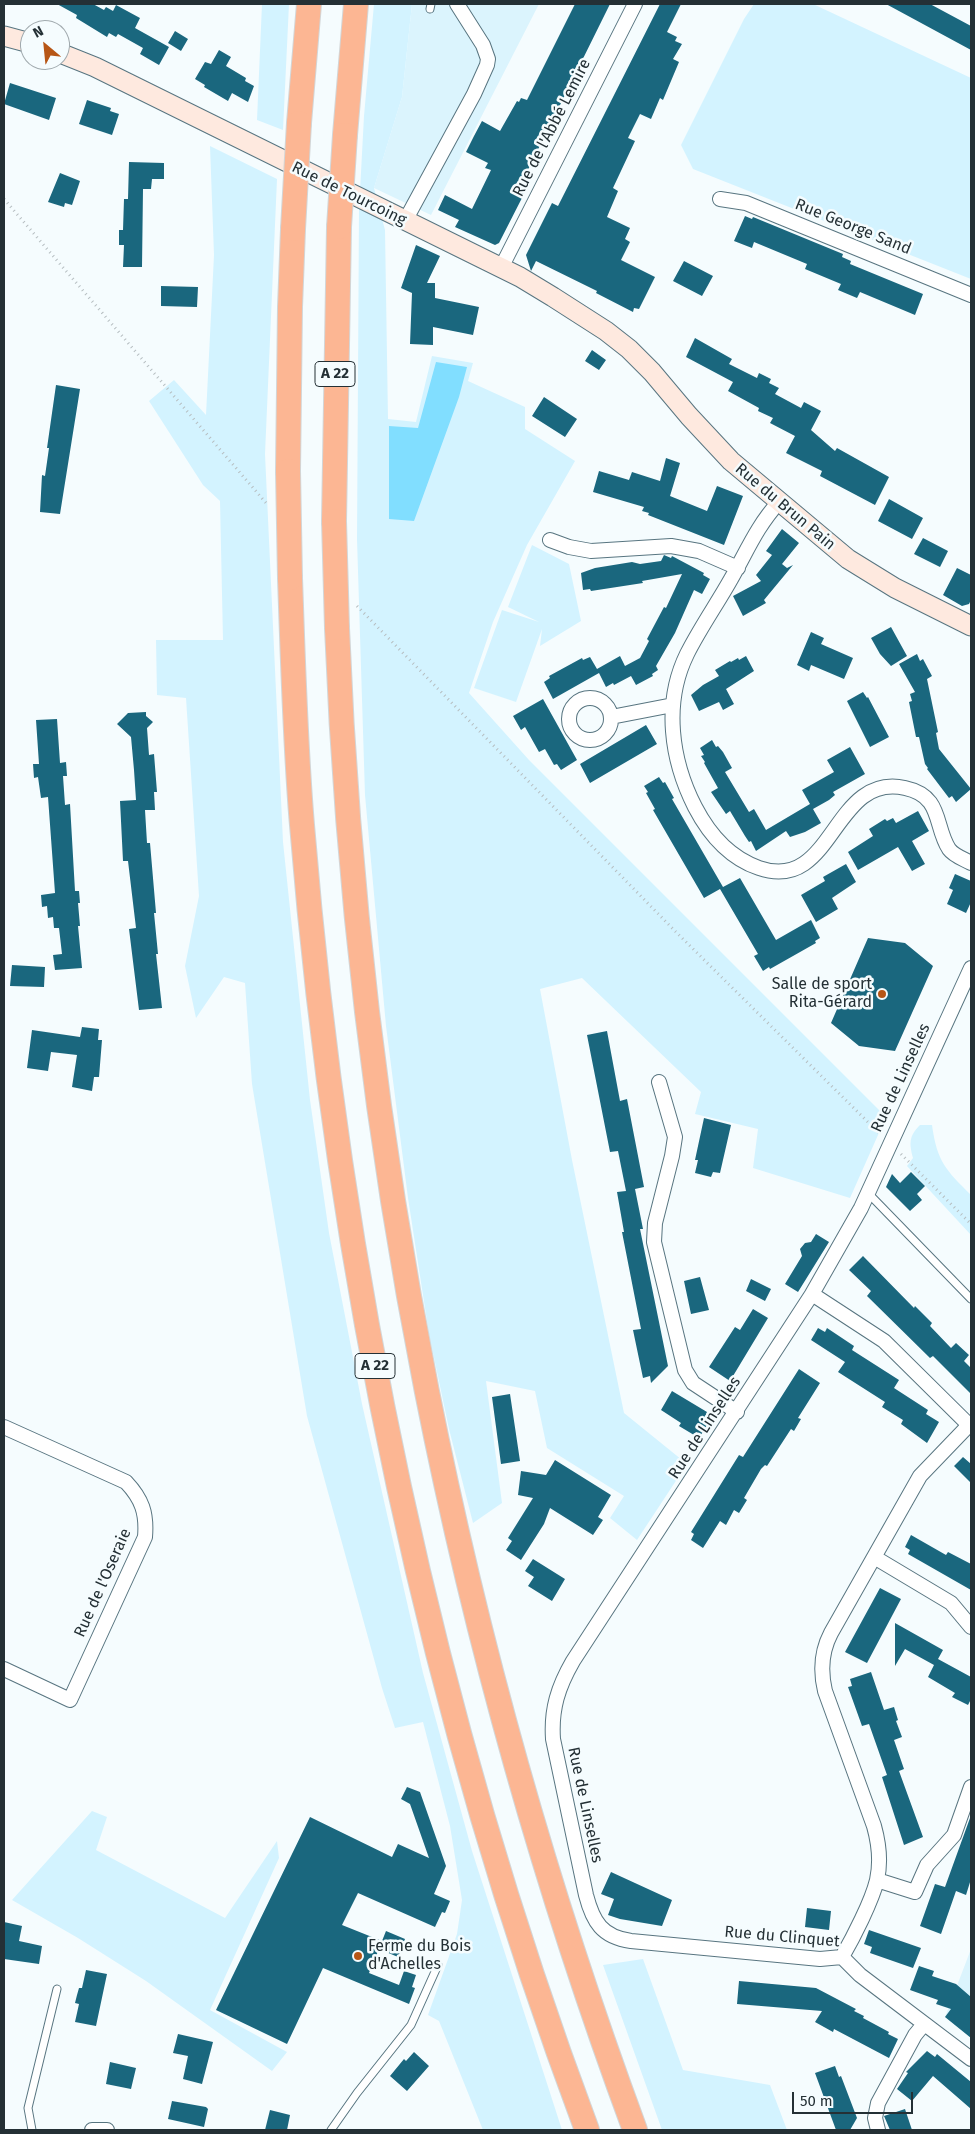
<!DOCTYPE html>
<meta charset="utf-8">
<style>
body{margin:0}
#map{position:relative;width:975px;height:2134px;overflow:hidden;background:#f5fcfe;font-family:"Fira Sans",sans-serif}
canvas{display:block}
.frame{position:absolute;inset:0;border:5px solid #243035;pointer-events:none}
.north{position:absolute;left:20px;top:20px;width:50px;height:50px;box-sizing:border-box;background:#f5fcfe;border:1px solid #a1aaae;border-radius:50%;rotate:332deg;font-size:14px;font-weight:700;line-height:20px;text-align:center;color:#243035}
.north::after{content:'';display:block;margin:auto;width:18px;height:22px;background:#b75616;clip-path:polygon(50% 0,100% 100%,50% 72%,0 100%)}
.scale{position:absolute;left:792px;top:2092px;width:121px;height:22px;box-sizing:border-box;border:2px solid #243035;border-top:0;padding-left:6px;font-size:15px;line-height:18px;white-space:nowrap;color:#243035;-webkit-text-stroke:4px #f5fcfe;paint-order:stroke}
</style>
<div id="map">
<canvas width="975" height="2134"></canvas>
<div class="frame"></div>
<div class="north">N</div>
<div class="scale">50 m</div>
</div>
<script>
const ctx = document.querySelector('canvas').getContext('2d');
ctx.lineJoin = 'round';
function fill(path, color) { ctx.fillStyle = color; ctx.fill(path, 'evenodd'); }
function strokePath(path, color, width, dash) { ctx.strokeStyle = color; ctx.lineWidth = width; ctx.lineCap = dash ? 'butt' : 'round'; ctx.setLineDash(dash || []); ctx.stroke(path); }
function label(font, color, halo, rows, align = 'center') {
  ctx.font = font + ' "Fira Sans",sans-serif'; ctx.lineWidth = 5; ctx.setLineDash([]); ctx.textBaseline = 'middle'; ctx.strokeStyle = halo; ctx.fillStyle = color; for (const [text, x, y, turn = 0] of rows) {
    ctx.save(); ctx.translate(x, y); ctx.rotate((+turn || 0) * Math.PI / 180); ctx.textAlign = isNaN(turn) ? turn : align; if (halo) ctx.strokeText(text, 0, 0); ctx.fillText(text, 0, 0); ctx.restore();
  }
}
const built = new Path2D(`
 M412 4H539L431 215 374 188 402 97Z
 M971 1949V2038L945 2017Z`);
const green = new Path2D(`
 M262 4H289L283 130 257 120Z
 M374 4H412L402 97 374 188 385 230 388 419 416 422 432 356 473 363 468 381 525 407V429L575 461 527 545 493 622 469 693 529 760 886 1117 850 1198 753 1168 758 1129 695 1114 701 1092 582 978 540 989 572 1160 624 1413 687 1464 637 1540 610 1518 624 1496 547 1448 535 1391 486 1381 502 1503 473 1523 449 1429 429 1334 408 1198 386 1026 365 795 357 539 359 210 364 116Z
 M754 4H813L971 78V279L693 169 681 145 744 19Z
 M210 146 277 179 265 454 283 842 310 1100 329 1233 362 1404 423 1673 472 1851 562 2130H483L439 2021 428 2015 457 1934 462 1900 450 1826 423 1722 395 1728 382 1688 307 1416 252 1084 245 983 224 977 196 1018 185 966 199 896 186 698 157 695 156 640H223L220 501 203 485 149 401 174 380 206 415 214 255Z
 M532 545 569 564 581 621 540 646 542 629 516 702 474 688 502 610 539 622 508 607Z
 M920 1125H932C937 1162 946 1170 971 1195V1235L907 1166 913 1158C909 1143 909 1136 920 1125Z
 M92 1811 107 1817 96 1850 225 1918 277 1841 279 1858 210 2010 287 2052 272 2071 146 1981 78 1938 12 1900Z
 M643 1959 683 2070 770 2085 787 2130H662L603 1965Z`);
const water = new Path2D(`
 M436 362 467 367 459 397 414 521 389 519V426L418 428Z`);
const building = new Path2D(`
 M57 4H93L104 10 106 7 113 11 116 5 140 18 135 28 169 47 159 65 140 54 143 48 118 34 116 37 109 33 107 37 76 18 77 15Z
 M575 4H610L518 190 524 194 499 243 495 245 455 227 459 220 438 210 445 195 472 209 491 170 485 168 488 163 466 152 474 136 482 121 500 131 517 101 519 102 521 98 527 100Z
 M660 4H681L667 32 677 37 675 41 682 44 673 59 679 62 663 100 660 98 651 119 640 114 628 138 635 141 613 188 618 191 607 217 630 228 625 239 630 242 621 260 655 277 639 309 634 308 633 312 596 293 597 291 536 261 531 271 526 255 552 203 558 206Z
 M886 4H930L971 26V50Z
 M175 31 188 39 181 51 168 43Z
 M219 50 231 57 226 66 246 78 245 81 254 86 248 102 232 93 228 101 204 87 205 85 195 79 205 62 211 64Z
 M10 83 56 98 49 120 4 104Z
 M87 100 111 108 110 111 119 114 112 135 79 124Z
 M129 162 164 163V179H152L151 189H143L142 267H123L124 245H119V230H123L124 199H128Z
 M60 173 80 181 72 205 65 203 64 207 48 202Z
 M745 216 752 219 753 217 843 254 842 257 851 261 850 264 923 294 915 315 860 292 857 298 838 290 841 284 805 269 807 264 754 242 752 248 734 241Z
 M416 245 440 256 427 283H435V298L479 307 473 335 433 327V345L410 344 412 293 401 288Z
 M684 261 713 276 702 296 673 281Z
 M161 286 198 287 197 307 161 306Z
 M695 338 732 359 729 364 757 378 759 373 771 379 769 383 779 388 775 394 801 408 804 402 821 411 811 430 835 451 837 448 889 477 875 505 820 476 822 471 786 453 795 436 770 423 773 418 758 411 759 408 728 391 733 382 686 357Z
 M592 350 606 360 599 370 585 361Z
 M56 385 80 389 60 514 40 512 42 475 45 476 49 448H47Z
 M544 397 577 419 565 437 532 416Z
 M666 458 680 463 670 496 707 511 717 486 743 496 724 545 648 515 649 513 642 511 644 507 593 492 599 471 629 480 632 472 660 481Z
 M889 499 923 518 912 539 878 521Z
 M782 529 799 543 782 564 787 568 793 565 764 600 766 603 743 616 733 596 761 581 756 575 772 555 766 551Z
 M923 538 948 551 940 567 914 554Z
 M664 555 671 558 672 556 704 573 703 575 710 579 702 594 694 590 675 633 656 666 658 670 652 674 653 676 636 685 631 676 614 685 613 683 606 687 599 673 553 699 544 682 550 678 549 676 582 658 583 660 590 657 597 669 620 656 625 666 640 658 649 641 647 639 664 607 666 608 682 574 642 581 643 583 591 591 590 589 583 590 581 573 595 568 632 562 640 564 661 561Z
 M957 568 971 575V600L969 604 962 606 943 595Z
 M891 627 907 656 891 666 880 654 871 638Z
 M811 632 824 638 821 644 853 658 844 679 811 665 809 671 797 665Z
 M917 654 920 661 923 659 932 676 927 679 938 732 936 733 939 749 971 789 956 802 952 796 949 798 927 769 928 768 925 764 919 737H916L909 702 912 701 910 694 915 692 899 664Z
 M746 656 754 671 726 689 734 704 723 710 719 702 699 711 691 695 703 685 719 676 715 670 730 661 731 662 738 658 739 660Z
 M863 692 867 698 868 697 889 737 870 747 847 701Z
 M543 699 577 760 561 770 557 764 554 765 545 749 539 752 525 727 521 730 513 716Z
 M146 712V716L153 722 147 728 149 755 154 754 157 792H154L155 810H145L147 843H150L156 913H154L158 954H156L162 1008 139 1010 129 929 136 928 128 861H123L120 801 136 800 134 770 131 737 117 724 128 713Z
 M57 719 60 763 66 762 67 776H63L65 805 70 804 75 891H79L80 903H78L80 926H78L82 968 55 970 53 955 62 954 59 928H54L53 917 48 918 47 906 42 907 41 895 55 893 48 797 41 798 38 777 34 778 33 764H39L36 720Z
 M646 725 657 744 590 783 580 764Z
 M712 740 716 747 718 746 723 752 732 768 725 772 749 812 754 809 766 830 810 804 802 790 834 772 827 760 850 747 865 774 833 792 835 795 829 800 813 809 821 823 805 832 790 837 786 831 756 851 751 841 749 842 745 836 730 811 726 814 711 792 718 788 704 763 705 762 701 756 704 755 700 748Z
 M659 777 663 783 665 782 674 798 672 799 723 887 740 878 776 940 811 920 820 938 815 941 816 943 770 969 769 967 763 971 754 956 758 954 720 889 704 898 653 810 655 809 646 793 648 792 644 786Z
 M918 811 929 831 912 841 925 864 912 871 898 847 858 870 848 852 873 836 869 829 885 819 887 821 893 818 896 823Z
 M846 864 856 882 832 898 838 909 816 922 801 895 825 881 823 877Z
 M955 874 971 881V902L966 913 947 904 953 890 949 888Z
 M868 938 905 943 933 966 895 1051 859 1046 831 1023Z
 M12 965 45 967 44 987 10 986Z
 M82 1027 99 1029 98 1040H102L99 1077H94L92 1091 72 1087 77 1055 51 1052 48 1071 27 1068 32 1030 80 1037Z
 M607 1031 620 1101 627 1099 644 1187 635 1189 643 1229H640L668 1366 651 1383 650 1376 643 1378 633 1330 641 1329 622 1232H624L617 1192 626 1191 618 1151 610 1152 587 1035Z
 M704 1118 731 1125 720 1173 713 1172 711 1177 695 1173 698 1160H695Z
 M911 1172 925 1186 917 1194 922 1200 910 1211 886 1187 892 1174 900 1183Z
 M816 1234 829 1242 798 1292 785 1284 802 1256 800 1249 805 1243 811 1242Z
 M863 1256 914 1308 915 1306 932 1323 930 1326 951 1348 956 1343 969 1355 964 1361 971 1368V1394L933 1356 930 1358 867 1296 871 1291 849 1270Z
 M700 1277 709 1310 691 1314 684 1281Z
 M751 1279 771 1289 765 1301 746 1291Z
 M753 1309 768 1318 730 1381 709 1367 735 1327 740 1330Z
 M818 1328 825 1332 827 1328 854 1346 852 1350 899 1380 894 1388 928 1410 926 1414 939 1422 927 1443 901 1424 903 1420 882 1407 885 1402 838 1372 845 1362 811 1340Z
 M799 1369 820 1383 798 1418 801 1419 794 1431 791 1429 767 1466 765 1465 761 1469 744 1498 747 1500 739 1513 734 1510 726 1525 720 1521 703 1548 691 1540 694 1534 691 1532 739 1455 743 1457Z
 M672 1391 707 1412 705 1417 710 1420 701 1435 696 1432 694 1435 679 1426 681 1423 661 1410Z
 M510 1394 520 1461 501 1464 492 1397Z
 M963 1457 971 1464V1483L954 1466Z
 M555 1460 611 1495 598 1517 603 1520 593 1535 550 1508 544 1524 521 1560 506 1550 512 1541 508 1538 533 1498 518 1495 521 1471 546 1475Z
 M911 1535 946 1555 948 1552 971 1564V1590L908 1554 910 1550 905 1547Z
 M533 1559 565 1579 552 1601 528 1586 534 1577 525 1571Z
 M880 1588 901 1599 867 1663 845 1652Z
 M895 1623 943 1650 938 1659 971 1677V1699L968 1705 952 1697 955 1693 928 1677 934 1665 905 1649 895 1666Z
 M871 1672 884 1710 894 1707 898 1720 896 1721 902 1737 894 1740 904 1769 899 1771 923 1837 904 1845 882 1777 887 1775 869 1724 862 1726 848 1687 852 1686 850 1679Z
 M407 1787 420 1792 446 1866 434 1894 450 1901 445 1913 442 1912 435 1927 358 1893 342 1925 382 1941 386 1931 405 1939 398 1957 379 1949 369 1973 399 1985 404 1971 416 1975 412 1987 415 1988 409 2004 323 1968 287 2044 216 2010 310 1817 392 1857 398 1844 429 1858 410 1804 401 1799Z
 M970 1818 971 1879 966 1895 956 1891 941 1934 920 1926 935 1884 945 1887Z
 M611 1872 672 1900 662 1926 620 1919 608 1915 614 1899 601 1894Z
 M807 1908 831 1911 829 1930 805 1927Z
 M4 1922 22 1926 19 1941 42 1946 39 1964 4 1959Z
 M869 1930 921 1948 913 1968 870 1953 872 1947 864 1944Z
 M919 1966 934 1971 932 1976 956 1984 971 1997V2038L945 2017 951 2009 936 2004 938 2000 910 1990Z
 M86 1970 107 1974 96 2026 75 2022 79 2004 75 2003 77 1995 79 1988H82Z
 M739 1981 816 1988 856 2009 854 2011 864 2016 863 2018 889 2032 888 2034 898 2039 889 2058 834 2029 833 2032 815 2022 822 2011 737 2004Z
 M178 2034 213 2042 202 2084 183 2079 188 2056 173 2053Z
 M927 2051 935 2057 937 2054 971 2082V2109L933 2076 912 2101 897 2089 908 2073 906 2072Z
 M414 2052 429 2066 407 2091 390 2076 404 2059 406 2061Z
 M110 2062 136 2068 131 2089 106 2084Z
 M835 2066 839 2077 841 2076 857 2118 850 2130H836L815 2073Z
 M172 2101 206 2107 208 2109 204 2127 168 2119Z
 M905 2109 912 2130H890L884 2116Z
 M270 2110 290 2115 287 2130H265Z`);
const path = new Path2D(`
 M4 199 267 504
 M357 606 675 931 880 1134
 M901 1154 971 1224`);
const service = new Path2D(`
 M430 9 431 4
 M868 1193 971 1299
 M32 2130 28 2108 57 1989
 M331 2130 357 2093 411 2025 438 1965`);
const minor = new Path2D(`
 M720 199 746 203 971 295
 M405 221 474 94 487 65 488 59 483 45 457 4
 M501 268 635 4
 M779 502C757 526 747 551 731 579 717 604 700 628 687 654 663 703 671 760 695 807 709 834 730 858 759 868 834 894 832 772 905 788 943 796 934 826 949 849 954 856 964 859 971 863
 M550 540 569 547 591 551 671 546 699 551 738 568
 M569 719a21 21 0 1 1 42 0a21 21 0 1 1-42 0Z
 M611 717 673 705
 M659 1082 675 1137 672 1156 655 1223 654 1242 685 1370 693 1383 737 1412
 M812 1294 884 1341 971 1427
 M4 1427 126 1482C142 1499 147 1513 145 1537L70 1700 4 1669
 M874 1557 951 1603 971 1627
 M877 1880 915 1892 927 1865 954 1835 971 1787
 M842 1957 820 1959 631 1941C602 1937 593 1922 586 1895L553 1739C551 1709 558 1687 573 1661L812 1294 861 1208 971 968
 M842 1957C853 1938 872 1901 877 1880 881 1862 879 1844 874 1826L825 1691C820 1670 821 1652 831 1633L920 1476 969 1425
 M842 1957 860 1975 971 2059
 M92 2130H107
 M878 2130 875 2118 878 2103 915 2035 924 2024`);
const secondary = new Path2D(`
 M4 36 30 43
 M60 53 95 67 520 277 553 297 606 331 629 349 652 372 689 416 731 461 848 559 895 588 971 626`);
const motorway = new Path2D(`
 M299 123 309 4
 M345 135 356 4
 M288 471 290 307 293 229
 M334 521 339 227
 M290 578C293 660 295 743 302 825 338 1269 430 1712 587 2130
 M337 628C357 1140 457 1649 635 2130`);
const motorwayBridge = new Path2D(`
 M339 227 345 135
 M293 229 299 123
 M288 471 290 578
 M334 521 337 628`);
const markers = [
 [882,994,5,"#b75616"],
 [358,1956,5,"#b75616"]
];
const shields = [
 [335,374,40],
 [375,1366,40]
];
const shieldNames = [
 ["A 22",335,374],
 ["A 22",375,1366]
];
const streetNames = [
 ["Rue de l'Abbé Lemire",552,128,-63],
 ["Rue de Tourcoing",349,194,26],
 ["Rue George Sand",853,227,22],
 ["Rue du Brun Pain",785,507,40],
 ["Rue de Linselles",901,1078,-65],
 ["Rue de Linselles",705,1428,-57],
 ["Rue de l'Oseraie",103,1583,-66],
 ["Rue de Linselles",585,1805,78],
 ["Rue du Clinquet",782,1937,5]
];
const poiNames = [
 ["Salle de sport",872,985],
 ["Rita-Gérard",872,1003],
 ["Ferme du Bois",368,1947,"left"],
 ["d'Achelles",368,1965,"left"]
];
fill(built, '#dbf4fd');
fill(green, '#d3f3ff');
fill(water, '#81deff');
fill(building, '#1a677e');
strokePath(service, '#587580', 9);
strokePath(minor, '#587580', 16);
strokePath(secondary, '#587580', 21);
strokePath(motorway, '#d3d6d7', 26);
strokePath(path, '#b6bec1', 3, [1, 4]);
strokePath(service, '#fff', 7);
strokePath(minor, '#fff', 14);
strokePath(secondary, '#fee9df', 19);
strokePath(motorway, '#fcb693', 24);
strokePath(motorwayBridge, '#d3d6d7', 26, []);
strokePath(motorwayBridge, '#fcb693', 24);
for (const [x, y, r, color] of markers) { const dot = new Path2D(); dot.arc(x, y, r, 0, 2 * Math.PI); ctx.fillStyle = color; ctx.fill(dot); strokePath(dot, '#f5fcfe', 2); }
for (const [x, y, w] of shields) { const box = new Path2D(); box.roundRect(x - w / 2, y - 12.5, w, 25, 4); ctx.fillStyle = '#f5fcfe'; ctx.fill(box); strokePath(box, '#243035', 1); }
label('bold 15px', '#243035', null, shieldNames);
label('16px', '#243035', '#f5fcfe', streetNames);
label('16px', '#243035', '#f5fcfe', poiNames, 'right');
</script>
